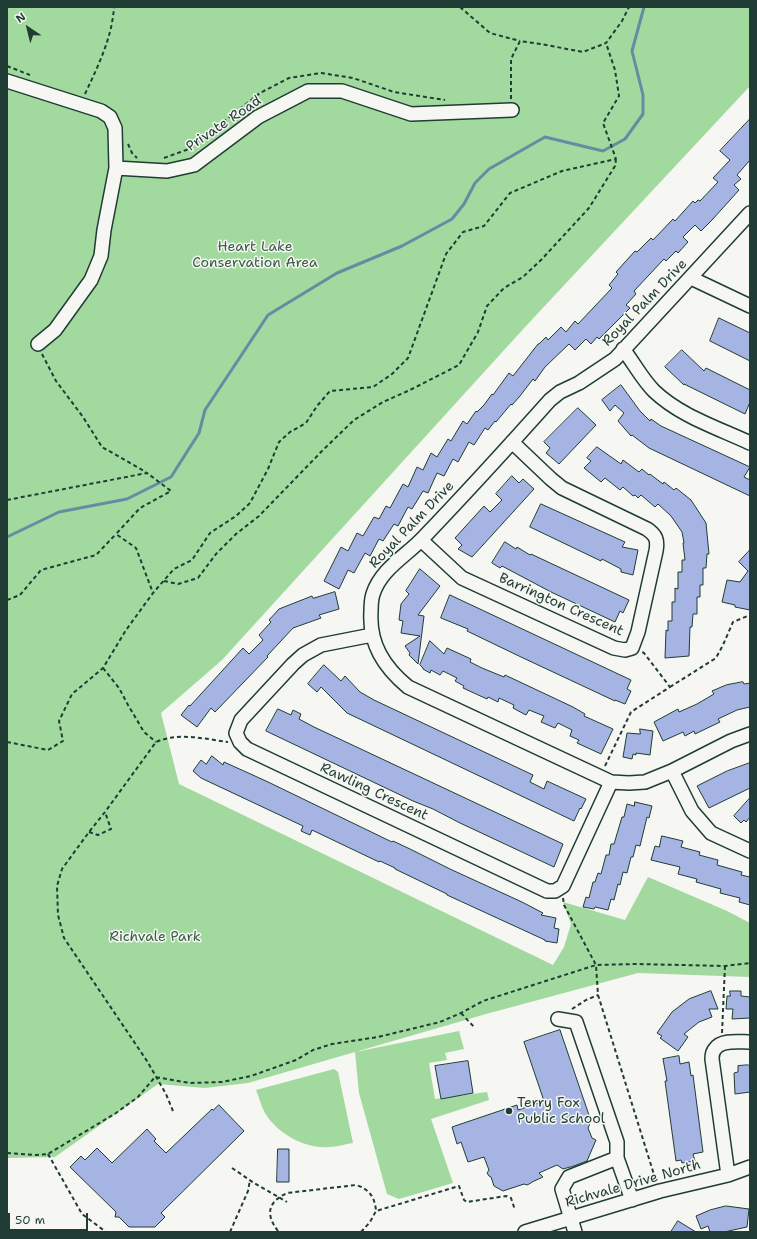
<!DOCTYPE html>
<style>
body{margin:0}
#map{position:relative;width:757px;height:1239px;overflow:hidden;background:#f6f6f2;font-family:"Shantell Sans",sans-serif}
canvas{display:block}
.frame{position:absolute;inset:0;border:8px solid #1f3d34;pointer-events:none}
.north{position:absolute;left:8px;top:8px;width:40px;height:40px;-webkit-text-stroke:3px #f6f6f2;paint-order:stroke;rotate:325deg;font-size:11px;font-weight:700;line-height:16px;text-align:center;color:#1f3d34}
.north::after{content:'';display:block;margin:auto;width:14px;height:18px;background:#1f3d34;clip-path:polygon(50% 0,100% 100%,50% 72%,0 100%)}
.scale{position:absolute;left:8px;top:1213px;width:80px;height:18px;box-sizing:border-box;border:2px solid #1f3d34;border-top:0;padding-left:5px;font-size:12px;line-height:14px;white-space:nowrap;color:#1f3d34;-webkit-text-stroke:3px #f6f6f2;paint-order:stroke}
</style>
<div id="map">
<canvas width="757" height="1239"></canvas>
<div class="frame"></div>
<div class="north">N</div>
<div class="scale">50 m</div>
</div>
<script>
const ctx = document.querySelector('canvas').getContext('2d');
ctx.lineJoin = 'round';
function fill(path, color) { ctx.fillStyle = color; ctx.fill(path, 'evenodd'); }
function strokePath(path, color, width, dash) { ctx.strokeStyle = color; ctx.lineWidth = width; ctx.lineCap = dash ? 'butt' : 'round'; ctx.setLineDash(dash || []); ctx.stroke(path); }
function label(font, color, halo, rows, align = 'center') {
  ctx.font = font + ' "Shantell Sans",sans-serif'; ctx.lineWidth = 3; ctx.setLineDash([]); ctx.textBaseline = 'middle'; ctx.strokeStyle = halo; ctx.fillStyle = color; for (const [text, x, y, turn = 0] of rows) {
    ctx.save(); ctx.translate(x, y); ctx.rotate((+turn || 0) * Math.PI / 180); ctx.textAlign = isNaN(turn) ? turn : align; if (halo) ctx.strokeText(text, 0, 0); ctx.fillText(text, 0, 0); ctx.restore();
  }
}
const green = new Path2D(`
 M7 7H750V86L526 326 222 660 161 713 179 784 553 965 564 947 571 924 563 902 625 920 648 877 727 911 750 923V977L638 973 486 1014 248 1083 205 1088 158 1084 55 1157 7 1158Z
 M459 1031 464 1049 445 1053 447 1060 429 1063 435 1099 487 1092 489 1100 431 1119 453 1183 399 1199 387 1194 359 1093 355 1052Z
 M334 1069 338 1072 353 1143C345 1144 337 1147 329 1147 305 1149 278 1134 265 1113 261 1106 259 1097 256 1090Z`);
const stream = new Path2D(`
 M7 537 59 512 127 499 171 477 199 433 205 410 268 315 337 273 402 246 452 219 464 204 475 183 489 169 545 137 603 151 625 139 643 114V95L632 51 644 7`);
const building = new Path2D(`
 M750 119V160L737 175 741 179 734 185 739 190 712 220 701 231 695 225 683 237 688 242 678 253 676 251 666 261 664 259 634 291 636 294 626 305 630 308 599 339 597 337 591 344 586 339 575 350 569 344 545 367 535 381 533 379 520 396 512 405 511 404 496 422 495 421 488 430 485 428 474 445 469 442 458 462 453 459 444 476 437 473 428 493 423 491 412 509 408 507 398 526 394 524 383 541 379 539 370 556 365 553 354 573 348 570 339 589 324 581 341 547 348 551 357 533 363 536 374 517 379 519 386 506 390 508 403 484 408 487 417 467 423 470 431 453 437 457 448 439 451 441 463 421 467 424 476 411 477 412 484 405 492 394 493 395 509 373 513 376 538 344H539L546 337 548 340 561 327 566 332 575 321 578 324 612 288 609 285 618 274 616 272 635 251 637 252 651 238 653 240 673 219 675 221 693 201 695 203 698 200 700 201 718 182 713 178 730 160 720 151Z
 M719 318 750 333V361L710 341Z
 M682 350 704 371 706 368 750 390V402L745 414 684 384V385L665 367Z
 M621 385 640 411 650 421 651 419 661 426 750 467 744 477 750 480V496L649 448 632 435 631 436 618 421 624 413 615 405 610 411 602 400Z
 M578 408 596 425 559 464 546 453 550 448 544 442Z
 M597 447 621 464 623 460 639 472 642 469 649 475 650 474 663 484 664 482 674 490 676 488 691 500 706 523 709 554H707L706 568H703V585H700V597H697V614H693L692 627H690L689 656 665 658 666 630 668 631V621H672V602H675V588L678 589V572H682V560H685L683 543H684L682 532 671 516 658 504 655 507 641 495 638 498 635 495 633 496 623 487 620 490 605 478 601 482 584 468 591 461 587 458Z
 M512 476 519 483 523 479 534 489 472 557 458 549 462 545 455 538 484 506 490 512 502 500 496 494Z
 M541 504 625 542 622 547 638 550 633 575 621 572V569L602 559 601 561 530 527Z
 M505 542 516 549 517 547 530 555 531 554 629 600 623 613 620 611 615 622 551 592 502 566 500 568 492 563Z
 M750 550V610L735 607V605L722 602 727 580 740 582 748 571 739 562Z
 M420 569 440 586 418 615 424 616 418 664 409 655 410 653 405 646 420 636 401 633 403 621 399 620 401 604 409 594 406 591Z
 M335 592 339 609 319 615 321 618 293 628 267 656 268 657 215 712 211 708 197 727 181 715 189 705 190 706 243 648 249 654 263 640 259 635 271 622 269 620 279 609 312 596 313 598Z
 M450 595 631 680 627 689 631 691 625 704 615 700V701L521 657 467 631 468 629 441 618Z
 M430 641 444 654 447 648 471 659 470 662 482 668 504 677 505 675 573 707 585 714 584 716 613 729 601 754 577 743 579 740 570 736 572 730 558 723 555 728 541 722 544 716 529 710 526 715 513 708 514 705 499 698 498 702 488 697 487 699 463 688 464 686 455 681 457 678 443 671 440 675 431 670 430 673 423 669V668L420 665Z
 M324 665 341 681 345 676 360 692 374 700 533 775 530 782 544 789 547 781 586 799 581 809 580 808 574 821 347 713 321 687 317 692 308 684Z
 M743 682 744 684 750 683V707L737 710 718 719 720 722 695 734 694 731 685 736 683 732 663 741 654 722 678 709 679 712 697 704 714 694 712 691 726 685Z
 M278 709 291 715 293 710 301 714 299 719 314 727 563 844 554 867 460 823 433 809 413 801 266 731Z
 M640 729 653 731 650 755 636 753V755L633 754 632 759 623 757 627 733 640 734Z
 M212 756 223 765 224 762 266 781 392 842 393 841 410 849 450 869 522 902 543 913 541 915 556 918 554 928 559 929 557 943 545 941V940L447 895V894L395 869V868L380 861 379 862 312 830 310 835 301 831 303 826 201 778 193 771 201 760 206 764Z
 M750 763V788L709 808 697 786 727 771Z
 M750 798V817L746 822 744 820 741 823 734 816Z
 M635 802 652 806 649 818 647 817 640 846 636 845 633 857H631L627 873 623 872 620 885 618 884 614 900 611 899 608 910 595 907 594 909 583 907 586 897 589 898 593 882H595L598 873 601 874 606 855H609L611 844H614L622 817H624L627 804 634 806Z
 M662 836 683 841 681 847 700 852 699 855 718 860 717 865 742 872 741 875 750 877V905L739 902 740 898 720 893 721 889 696 882 697 879 678 874 680 867 651 860 655 846 659 847Z
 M711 991 718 1009H709L712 1017 699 1022 684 1034 688 1037 678 1051 660 1038 662 1036 657 1033 672 1012 689 999Z
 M730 991H741V996L750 997V1018L732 1019 733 1009H726L727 996H730Z
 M560 1030 591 1121 588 1128 592 1138 596 1140 587 1161 571 1167H570L563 1169 557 1165 539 1173 543 1177 532 1182 531 1183 527 1185 524 1184 503 1191 494 1186 491 1177 489 1176 487 1173 489 1170 484 1157 468 1162 461 1142 457 1144 452 1127 517 1105 518 1110 544 1101 524 1042Z
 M679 1056 680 1064 689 1062 691 1076 693 1075 703 1152 693 1154 695 1161 682 1163 681 1160 676 1161 665 1081H667L663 1059Z
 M468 1061 473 1093 441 1099 435 1066Z
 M748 1065 750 1066V1092L735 1094 734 1073 738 1072V1066Z
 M219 1105 244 1131 161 1213 165 1217 155 1227H129L119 1217H115L116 1212 70 1167 81 1156 85 1160 97 1148 112 1163 147 1129 156 1139 154 1141 166 1153 212 1109 213 1110Z
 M278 1149H289V1182H277Z
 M726 1206 749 1209 747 1227 724 1232H710L708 1226 701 1229 696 1216 710 1210Z
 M678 1221 696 1232H671Z`);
const path = new Path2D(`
 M460 7 490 33 520 41
 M7 66 30 75
 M85 94C98 66 112 38 114 7
 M511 99V59L520 41 541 44 583 52 606 43 622 21 629 7
 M128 144 132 153 137 158
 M164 158 189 149 260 93 289 78 321 73 353 78 394 92 445 100
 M42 354 56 381 83 417 102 447 146 472
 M7 500 147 473 171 491 140 508 116 534 136 548 153 593
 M164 581 178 584 198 578 216 554 236 534 259 516 322 451 354 420 383 402 410 390 459 365 478 332 487 306 504 288 523 277 542 259 589 208 615 166 616 160
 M7 600 20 595 41 570 96 555 116 534
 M103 668 119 688 128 705 144 732 156 742
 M670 687 716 658 723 645 733 622 750 615
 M7 742 48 750 63 741 59 721 72 694 103 668 126 630 153 593 174 569 192 560 210 533 236 516 250 503 268 469 279 442 290 432 306 423 317 406 330 391 373 387 392 374 408 358 446 254 463 232 484 226 510 193 562 171 616 159 603 123 619 96 615 70 606 43
 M605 766 631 712 670 687 644 653 642 652
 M89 832 98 835 111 829 105 812
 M563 898 564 905 596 965 598 995 656 1181
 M572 1009 586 1000 598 995
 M461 1013 474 1027
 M722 1033 725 966
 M173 1111 166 1094 147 1061 64 938 58 915 57 886 62 869 89 832 105 812 156 742C179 732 205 739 228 742
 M7 1153 36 1155 48 1154 116 1113 138 1097 155 1077 190 1083 222 1082 251 1076 296 1060 313 1050 332 1044 378 1037 440 1022 461 1013 483 1001 596 965 637 964 725 966 750 963
 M48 1154 82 1214 106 1232
 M232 1168 254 1183 287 1202
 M278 1231C265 1214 268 1202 287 1193L356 1185C369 1189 375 1197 376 1211
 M230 1232 248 1191 250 1180
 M361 1232 370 1222 376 1211 459 1186 464 1200 467 1202 506 1196 511 1198 515 1210`);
const minor = new Path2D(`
 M7 81 101 111 110 117 115 128 116 168 167 171 194 165 258 117 308 91H342L411 114 512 110
 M750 213 615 359 579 383 560 392 550 400C508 447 466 493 423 538 406 556 381 569 373 594 371 600 371 606 371 612 369 644 384 667 408 687L611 782 629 783 645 782 672 771 731 741 750 734
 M691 278 750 306
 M38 344 55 330 91 280 101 256 104 230 116 168
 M623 349C634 363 642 379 654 391 680 416 718 428 750 443
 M421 540 462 578 614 648 625 650 632 648 638 632 656 551C658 540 656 535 647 529L562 488 551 479 512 442
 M372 635 321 645 303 655 293 664 241 720 236 733 240 742 247 749 547 891H555L563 886 611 782
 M672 771 692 811 711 833 750 851
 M558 1019 576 1022 617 1142V1158
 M728 1175 712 1059C712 1056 713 1051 715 1049 721 1039 740 1042 750 1042
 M525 1232 660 1191 728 1175 750 1167
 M575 1232 562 1189 569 1177 617 1158 632 1200`);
const markers = [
 [509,1111,4,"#1f3d34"]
];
const streetNames = [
 ["Private Road",224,124,-34],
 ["Royal Palm Drive",645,303,-46],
 ["Royal Palm Drive",412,525,-46],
 ["Barrington Crescent",561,605,24],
 ["Rawling Crescent",374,792,25],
 ["Richvale Drive North",633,1184,-16]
];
const parkNames = [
 ["Heart Lake",255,247],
 ["Conservation Area",255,263],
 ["Richvale Park",155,937]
];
const poiNames = [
 ["Terry Fox",517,1103],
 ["Public School",517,1119]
];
fill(green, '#a2d99e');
strokePath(stream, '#618ea2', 3);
fill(building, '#a5b4e3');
strokePath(building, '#1f3d34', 1);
strokePath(minor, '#1f3d34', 16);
strokePath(path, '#1f3d34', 2, [4, 3]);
strokePath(minor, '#f6f6f2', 13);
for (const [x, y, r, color] of markers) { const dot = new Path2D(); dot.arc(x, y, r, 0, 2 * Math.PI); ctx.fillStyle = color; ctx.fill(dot); strokePath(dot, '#f6f6f2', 1.5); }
label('14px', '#1f3d34', '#f6f6f2', streetNames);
label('14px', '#395c49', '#f6f6f2', parkNames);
label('14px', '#1f3d34', '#f6f6f2', poiNames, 'left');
</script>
